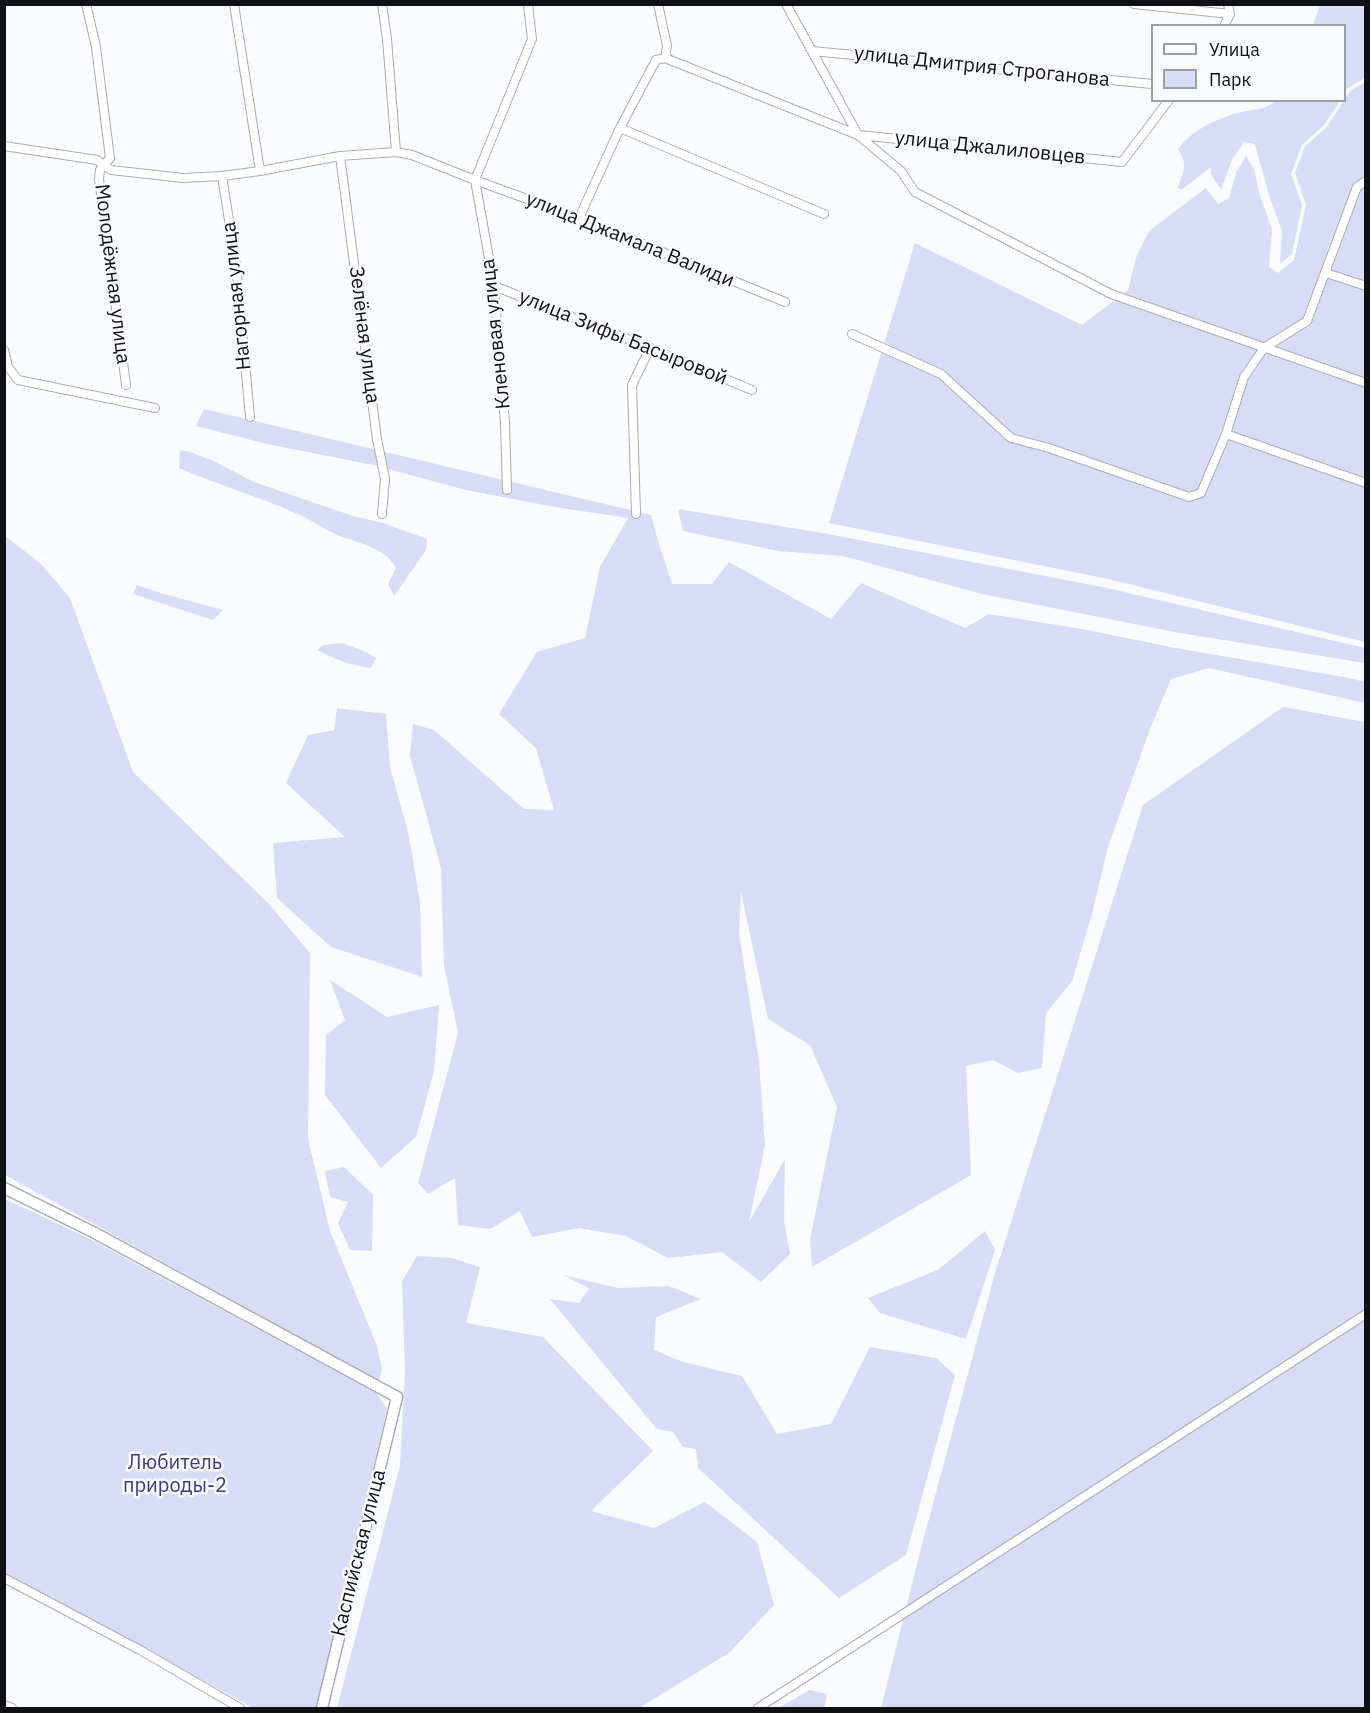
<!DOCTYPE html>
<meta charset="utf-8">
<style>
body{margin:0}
#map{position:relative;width:1370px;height:1713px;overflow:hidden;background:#fafbff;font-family:"IBM Plex Sans",sans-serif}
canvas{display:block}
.frame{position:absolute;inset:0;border:6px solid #101114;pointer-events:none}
.legend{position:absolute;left:1151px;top:24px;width:195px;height:78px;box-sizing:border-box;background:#fafbff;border:2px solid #9c9da1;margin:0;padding:8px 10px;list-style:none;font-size:18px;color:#101114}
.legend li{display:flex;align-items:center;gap:12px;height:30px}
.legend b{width:30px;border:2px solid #9c9da1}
</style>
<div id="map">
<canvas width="1370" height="1713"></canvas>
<div class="frame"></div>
<ul class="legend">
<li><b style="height:8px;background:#fff"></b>Улица</li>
<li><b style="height:16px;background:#d8dcf6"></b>Парк</li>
</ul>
</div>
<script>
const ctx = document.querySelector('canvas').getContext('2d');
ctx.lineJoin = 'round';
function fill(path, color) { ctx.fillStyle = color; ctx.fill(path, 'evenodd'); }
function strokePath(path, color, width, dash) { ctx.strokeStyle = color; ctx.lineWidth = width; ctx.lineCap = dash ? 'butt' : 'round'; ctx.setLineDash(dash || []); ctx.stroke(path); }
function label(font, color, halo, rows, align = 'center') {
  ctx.font = font + ' "IBM Plex Sans",sans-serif'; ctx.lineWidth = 5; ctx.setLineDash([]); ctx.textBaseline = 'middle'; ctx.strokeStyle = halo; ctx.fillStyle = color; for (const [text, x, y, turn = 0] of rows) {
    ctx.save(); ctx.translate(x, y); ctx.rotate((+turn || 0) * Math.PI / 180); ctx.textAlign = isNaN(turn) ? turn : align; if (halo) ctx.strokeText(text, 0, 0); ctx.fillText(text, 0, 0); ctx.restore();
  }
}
const green = new Path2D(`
 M1320 5H1365V78L1348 88 1345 93 1344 26 1313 25Z
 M1365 82V642L1108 579 829 523 915 243 1082 325 1128 290 1136 258 1149 231 1206 188 1218 204 1229 198 1236 173 1246 156 1254 169 1260 196 1272 229 1269 267 1278 273 1294 260 1306 205 1295 173 1305 146 1326 128 1350 91Z
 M1276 101H1340L1324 125 1302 145 1291 174 1302 205 1292 254 1280 264 1282 231 1269 195 1255 144 1244 142 1232 160 1221 190 1211 174V167L1181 190 1178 188C1183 171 1189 165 1178 150 1189 131 1217 119 1237 113 1253 109 1263 111 1276 101Z
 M204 409 651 515 658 541 672 584H712L729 562 831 619 861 583 965 628 989 614 1082 629 1181 649 1344 677 1365 682V703L1209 668 1171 679 1150 729 1108 847 1092 914 1072 981 1046 1013 1042 1068 1018 1073 993 1060 966 1066 971 1175 812 1267 810 1240 837 1107 810 1045 768 1019 741 892 739 933 759 1061 765 1145 749 1222 785 1159 784 1221 790 1254 761 1282 722 1252 668 1258 626 1236 579 1228 532 1237 520 1211 490 1229 458 1225 455 1178 428 1194 418 1183 458 1033 444 965 441 868 410 756 413 724 434 730 524 809 554 810 536 748 499 714 537 652 585 638 600 567 628 518 555 507 466 490 373 465 267 444 196 426Z
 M180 450 190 452 211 460 254 482 353 516 383 523 427 539 426 550 394 596 388 584 396 568C385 547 358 543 337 535 324 529 313 521 300 515 261 497 218 485 179 468Z
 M678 509 828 534 1107 588 1365 648V663L1180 633 982 594 843 556 778 551 683 531Z
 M4 535 41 564 70 598 133 772 268 903 310 953 308 1139 330 1231 377 1346 382 1369 379 1381 5 1175Z
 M137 585 164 594 223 610 213 620 133 594Z
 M342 643 366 652 376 658 371 668C351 666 335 659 317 650L323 645Z
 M1283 707 1365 722V1708H881L919 1556 995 1273 1143 805Z
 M337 708 386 714 390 767 409 836 420 902 422 977 331 947 277 898 273 843 345 837 286 783 308 735 334 730Z
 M330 980 387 1017 439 1005 434 1071 416 1137 381 1168 325 1095 326 1035 345 1020Z
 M344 1167 373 1195 372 1251 350 1250 338 1223 348 1202 330 1197 325 1171Z
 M5 1199 90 1239 376 1393 387 1409 316 1708H253L5 1573Z
 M985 1231 995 1250 966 1339 880 1313 868 1298 938 1270Z
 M417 1256 452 1258 480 1267 466 1323 543 1337 653 1451 591 1511 654 1528 705 1502 757 1542 774 1605 729 1653 639 1708H337L400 1466 405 1372 402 1281Z
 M563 1275 618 1288 669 1286 701 1299 656 1317 654 1350 683 1362 742 1376 777 1434 831 1424 870 1347 936 1358 955 1375 906 1555 839 1598 698 1468 696 1449 683 1447 673 1432 657 1429 550 1299 579 1303 589 1288Z
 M810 1690 827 1694 824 1708H778Z`);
const minor = new Path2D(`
 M86 4 96 47 110 158 100 170 99 179 126 385
 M234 4 260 171
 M382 4 387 39 396 152
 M658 4 667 46 665 58
 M1134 4 1230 14
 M1224 26 1230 14 1228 4
 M812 51 1152 84
 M620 128 824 214
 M858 135 901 171 915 192 1111 294 1366 383
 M859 135 1122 162 1169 100
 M4 146 97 160 111 170 183 178 222 176 260 171 340 156 396 152 412 155 475 180 579 218 785 302
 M340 156 377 439 385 479 382 514
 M222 176 236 265 250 417
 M475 180 494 286 505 423 507 490
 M475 180 532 39 528 4
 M1357 187 1366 181
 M579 218 620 128 656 60 665 58 858 135 786 4
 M1326 273 1366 286
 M494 286 650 348 752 390
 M852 334 941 374 1011 438 1049 448 1189 497 1201 493 1226 434 1244 377 1264 348 1307 321 1357 187
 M4 350 8 367 18 380 155 408
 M1226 434 1366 483
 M636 514 632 385 650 348
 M4 1578 140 1650 240 1708
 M4 1705 12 1708
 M758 1708 1366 1314`);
const tertiary = new Path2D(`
 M4 1188 93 1232 397 1397 322 1708`);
const streetNames = [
 ["улица Дмитрия Строганова",982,67,6],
 ["улица Джалиловцев",990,148,6],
 ["улица Джамала Валиди",630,240,22],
 ["Молодёжная улица",112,274,83],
 ["Нагорная улица",237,296,-96],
 ["Кленовая улица",496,334,-96],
 ["Зелёная улица",364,335,83],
 ["улица Зифы Басыровой",623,338,22],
 ["Каспийская улица",359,1553,-76]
];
const parkNames = [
 ["Любитель",175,1463],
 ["природы-2",175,1486]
];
fill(green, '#d8dcf6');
strokePath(minor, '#aaacb4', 10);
strokePath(tertiary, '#aaacb4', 13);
strokePath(minor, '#fff', 8);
strokePath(tertiary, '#fff', 10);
label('20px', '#101114', '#fafbff', streetNames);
label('20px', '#373a84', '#fafbff', parkNames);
</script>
